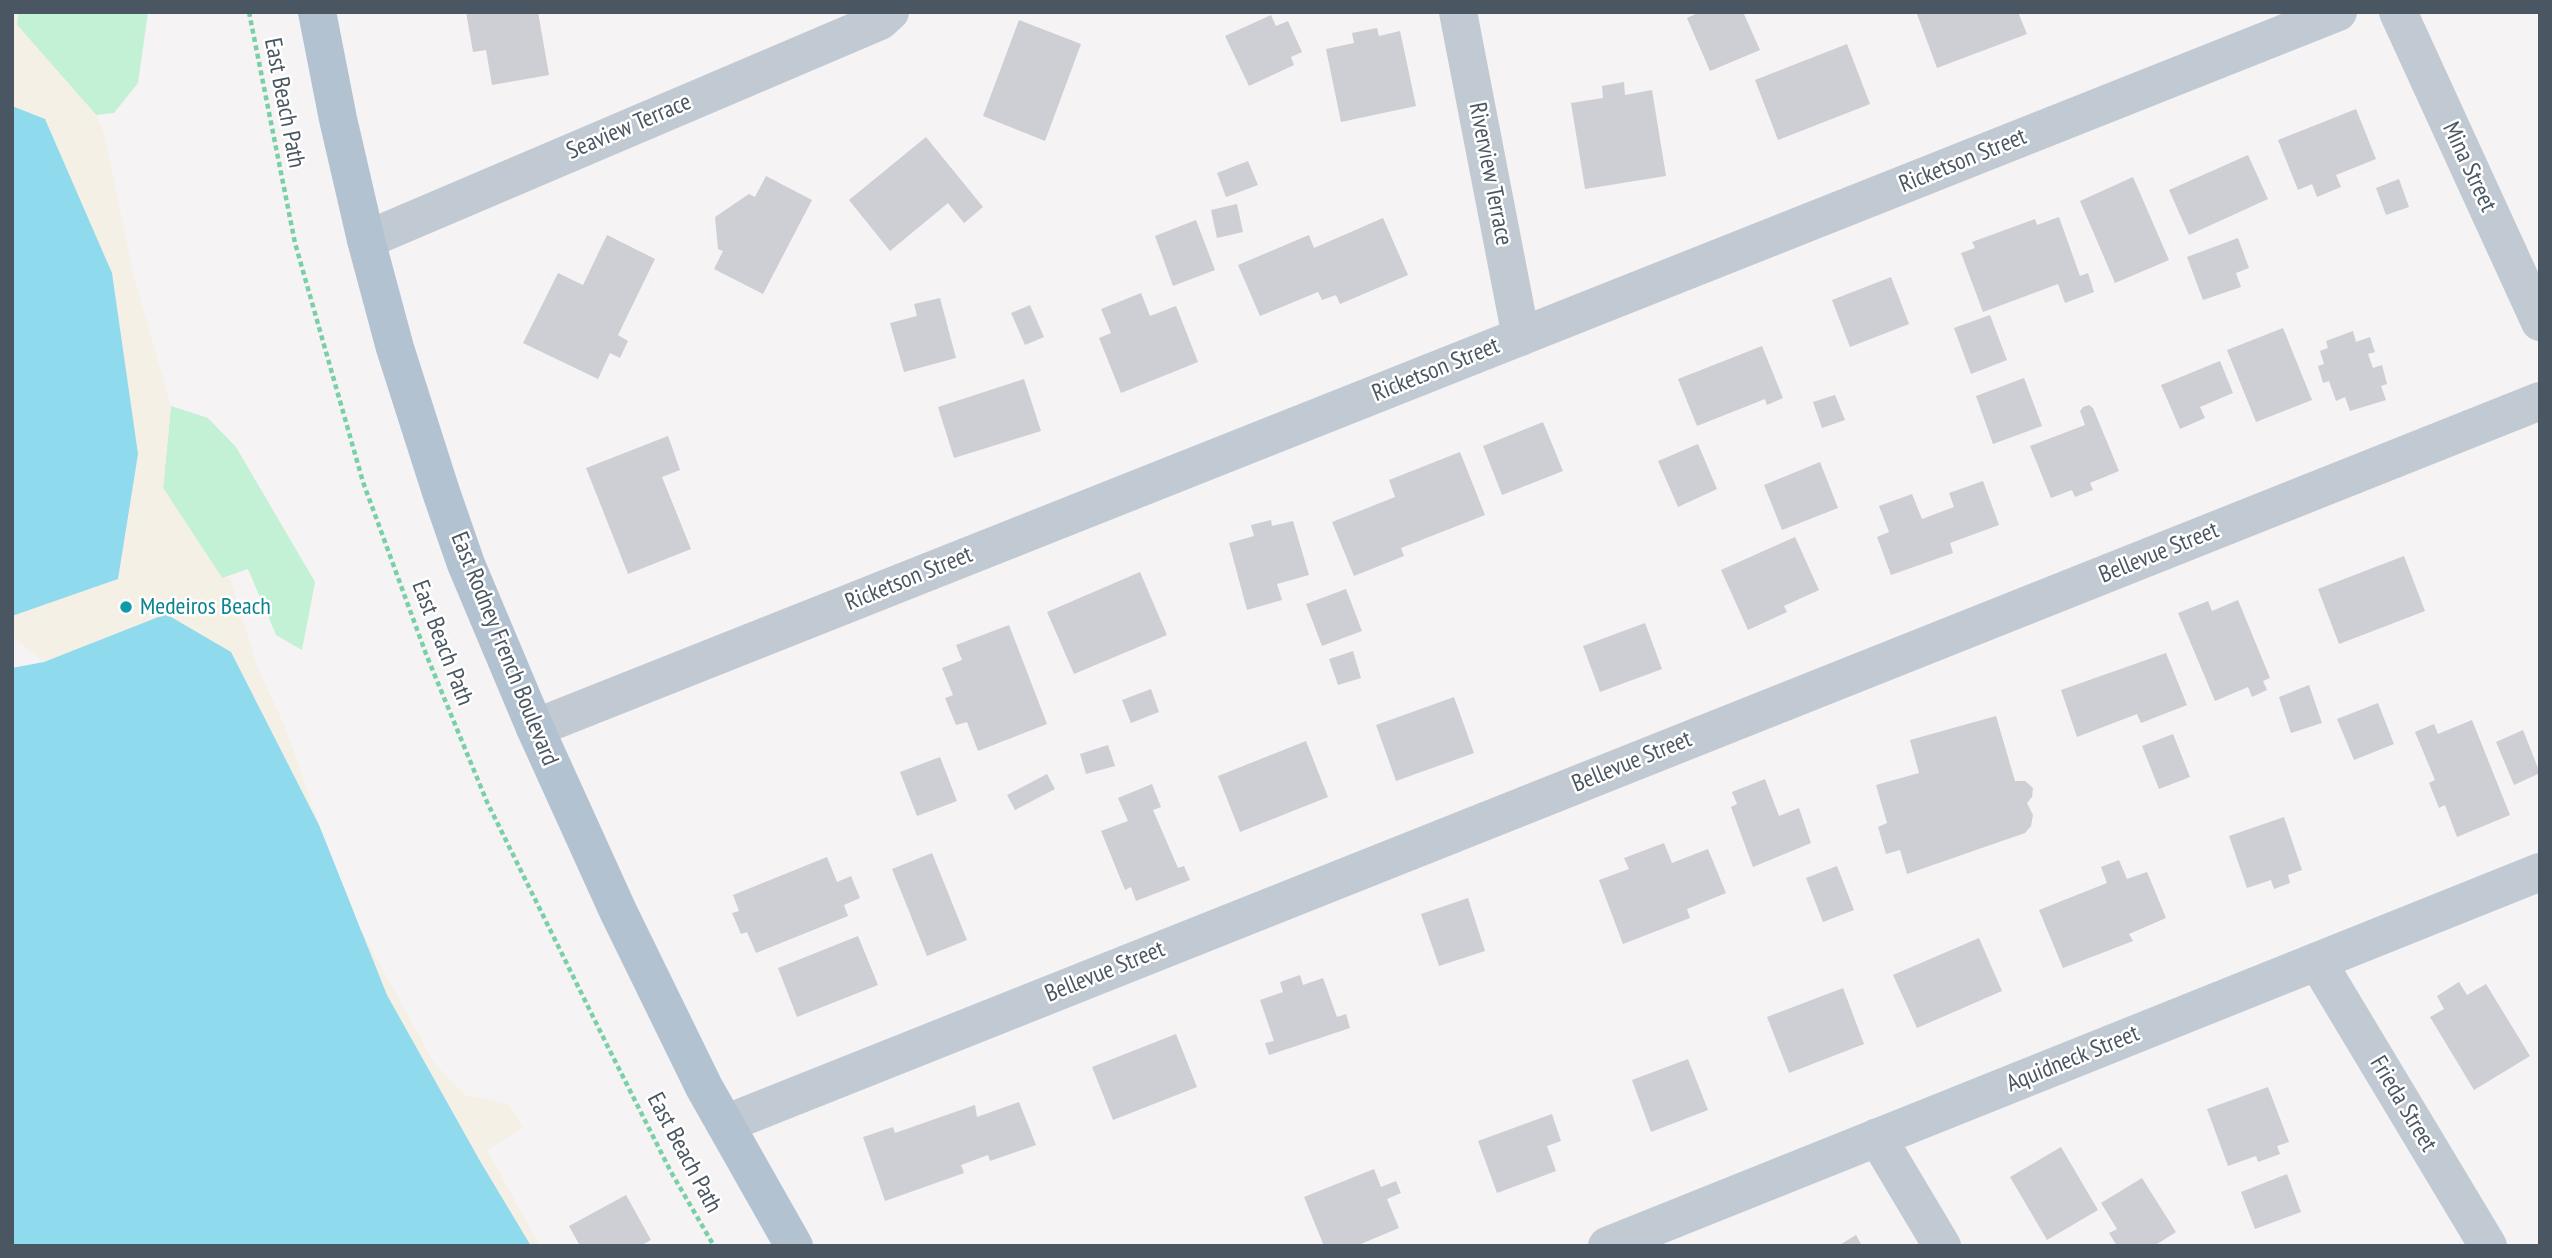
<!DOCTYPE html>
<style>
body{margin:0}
#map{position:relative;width:2552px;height:1258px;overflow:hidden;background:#f5f3f3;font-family:"PT Sans Narrow",sans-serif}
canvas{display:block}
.frame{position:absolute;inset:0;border:14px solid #4a5661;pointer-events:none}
</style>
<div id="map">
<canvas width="2552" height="1258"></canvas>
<div class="frame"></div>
</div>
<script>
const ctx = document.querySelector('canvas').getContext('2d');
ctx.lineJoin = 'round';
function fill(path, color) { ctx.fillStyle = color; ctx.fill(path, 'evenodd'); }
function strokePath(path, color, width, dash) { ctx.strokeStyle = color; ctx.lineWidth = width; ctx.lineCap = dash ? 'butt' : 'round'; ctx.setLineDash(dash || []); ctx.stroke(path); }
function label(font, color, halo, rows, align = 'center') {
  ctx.font = font + ' "PT Sans Narrow",sans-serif'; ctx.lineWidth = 5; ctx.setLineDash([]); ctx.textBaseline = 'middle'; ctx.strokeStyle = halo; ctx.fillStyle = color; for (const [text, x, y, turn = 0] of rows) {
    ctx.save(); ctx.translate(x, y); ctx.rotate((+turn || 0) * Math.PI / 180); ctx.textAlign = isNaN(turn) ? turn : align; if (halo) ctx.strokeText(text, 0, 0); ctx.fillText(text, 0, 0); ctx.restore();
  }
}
const green = new Path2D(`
 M18 12H148L138 83 114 113 96 115 17 25Z
 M171 406 208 418 236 447 315 582 302 650 276 635 248 569 222 578 163 488Z`);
const sand = new Path2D(`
 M12 12H18L17 25 96 115 104 133 133 273 171 406 163 488 222 578 230 577 258 669 286 729 319 825 361 930 434 1063 465 1095 508 1104 523 1128 487 1150 540 1246H403L44 662 12 636Z`);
const water = new Path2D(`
 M12 106 45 119 112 273 138 454 118 579 12 616Z
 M166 614 231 652 319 825 387 995 480 1161 531 1246H12V668L44 662Z`);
const pier = new Path2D(`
 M311 801 323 824 374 953 361 930Z`);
const building = new Path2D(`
 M466 12H538L549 75 492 85 486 50 473 52Z
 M1700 12H1743L1760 50 1710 71 1687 18Z
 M1921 12H2018L2027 34 1937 68 1917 14Z
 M1271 15 1276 26 1288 21 1302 52 1291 57 1294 65 1249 86 1225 36Z
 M1019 20 1081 44 1045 141 983 116Z
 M1377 28 1379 36 1400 31 1416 106 1341 122 1326 49 1354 43 1352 33Z
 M1847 44 1870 104 1778 140 1755 80Z
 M1624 82 1625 95 1652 90 1666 176 1585 189 1571 103 1603 98 1602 86Z
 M2356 109 2376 159 2336 175 2341 187 2317 197 2312 184 2298 190 2278 140Z
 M926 137 983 207 964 223 948 203 890 251 849 200Z
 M2248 155 2268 199 2189 235 2169 190Z
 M1248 161 1258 185 1226 197 1217 173Z
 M766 176 812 200 763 294 714 269 723 251 718 249 715 217 749 194 755 197Z
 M2133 177 2169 260 2115 283 2080 201Z
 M2399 179 2409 207 2386 215 2376 188Z
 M1237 204 1243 232 1217 238 1211 210Z
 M2059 217 2080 276 2088 273 2094 292 2065 303 2058 284 1983 312 1961 253 1975 248 1972 242 2035 219 2037 225Z
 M1383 218 1408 275 1340 304 1336 295 1322 300 1318 292 1260 316 1238 265 1309 235 1314 248Z
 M1196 220 1215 270 1173 286 1155 236Z
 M607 235 655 259 618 335 628 341 620 358 610 353 598 379 523 343 558 273 583 285Z
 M2238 238 2249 268 2236 273 2241 287 2203 300 2187 257Z
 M1891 277 1909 324 1850 347 1832 300Z
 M1141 293 1150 316 1176 306 1198 362 1121 393 1099 338 1111 333 1101 309Z
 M940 298 956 358 904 372 890 323 917 316 914 304Z
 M1030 305 1044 337 1025 345 1011 313Z
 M1990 315 2007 360 1971 374 1954 328Z
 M2283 328 2312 400 2256 422 2227 350Z
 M2353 331 2356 342 2370 337 2375 352 2368 354 2373 368 2382 365 2387 384 2381 386 2386 400 2350 411 2345 397 2336 401 2329 381 2323 383 2318 366 2324 364 2320 351 2328 348 2326 341Z
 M1762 346 1783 398 1767 405 1765 399 1697 426 1678 379Z
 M2220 361 2233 393 2200 407 2205 418 2180 429 2161 385Z
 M2024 378 2042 426 1993 444 1976 396Z
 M1024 379 1041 431 954 458 938 407Z
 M1835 395 1845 420 1822 428 1813 402Z
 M2089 405 2093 408 2119 471 2090 483 2093 490 2075 497 2072 490 2051 498 2030 446 2085 425 2080 411 2083 407Z
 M1543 422 1563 471 1502 495 1483 446Z
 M668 436 680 470 662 477 691 549 628 574 586 468Z
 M1698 444 1717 489 1678 507 1658 461Z
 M1460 452 1485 515 1401 548 1404 556 1354 576 1332 522 1395 497 1389 480Z
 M1820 462 1838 508 1782 530 1764 485Z
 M1983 481 1999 525 1950 543 1953 553 1891 575 1877 537 1889 532 1879 506 1912 494 1922 519 1954 507 1949 493Z
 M1271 520 1272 526 1293 521 1309 575 1277 584 1282 600 1247 610 1229 543 1254 536 1251 525Z
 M1795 537 1819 590 1784 606 1787 612 1748 630 1721 570Z
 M2404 556 2425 611 2339 644 2318 589Z
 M1140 572 1167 635 1074 674 1047 612Z
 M1346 589 1362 631 1322 646 1306 604Z
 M2238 600 2270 678 2263 681 2267 690 2252 697 2248 687 2215 701 2178 613 2208 601 2212 611Z
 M1645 623 1662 669 1600 692 1583 646Z
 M1009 625 1047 724 978 751 967 722 956 725 945 698 953 695 942 668 962 660 956 645Z
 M1353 651 1361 678 1338 685 1329 659Z
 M2166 653 2187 705 2141 723 2137 714 2077 737 2061 690Z
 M2309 685 2322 723 2291 733 2279 697Z
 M1151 689 1159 712 1131 723 1122 700Z
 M1454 697 1474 753 1396 781 1376 725Z
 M2378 703 2394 744 2354 760 2337 719Z
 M1996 716 2015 781H2025L2033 788 2032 797 2027 803 2033 815 2031 826 2025 833 1907 874 1900 850 1886 854 1878 827 1887 823 1876 785 1919 773 1910 740Z
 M2472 720 2510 815 2457 837 2445 805 2439 808 2429 783 2435 780 2415 732 2434 724 2438 734Z
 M2523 730 2540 773 2514 785 2496 742Z
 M2173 734 2190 777 2159 789 2142 746Z
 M1306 741 1328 797 1240 832 1218 776Z
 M1108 745 1115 766 1086 774 1080 754Z
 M940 757 957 801 917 816 900 772Z
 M1047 774 1055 789 1015 810 1007 795Z
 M1765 779 1779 816 1799 808 1811 843 1753 867 1731 807 1737 804 1732 792Z
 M1152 784 1161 807 1153 810 1178 868 1184 866 1190 880 1136 901 1131 887 1125 890 1101 831 1128 821 1118 798Z
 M2284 817 2302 870 2288 875 2290 883 2274 889 2271 880 2247 888 2229 836Z
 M1664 843 1672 863 1708 849 1726 893 1687 909 1690 918 1623 944 1599 880 1629 869 1624 858Z
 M932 853 967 940 927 956 892 869Z
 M827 857 837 882 851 876 860 898 844 905 848 916 756 953 747 932 741 934 732 913 739 911 733 895Z
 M2119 860 2127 879 2147 872 2166 918 2129 934 2133 941 2063 968 2039 910 2107 883 2101 867Z
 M1837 866 1854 910 1823 922 1806 878Z
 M1468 898 1485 951 1439 966 1421 914Z
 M858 936 878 985 797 1017 778 968Z
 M1979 938 2002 991 1917 1028 1893 975Z
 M1300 975 1303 985 1323 978 1337 1017 1346 1014 1350 1028 1269 1055 1265 1043 1274 1041 1260 1000 1283 992 1280 982Z
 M2459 982 2467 995 2486 984 2530 1056 2474 1090 2430 1017 2444 1009 2437 996Z
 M1843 988 1864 1044 1789 1073 1767 1017Z
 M1176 1034 1197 1087 1113 1120 1092 1067Z
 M1688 1059 1708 1110 1651 1132 1632 1080Z
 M2268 1087 2289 1142 2277 1146 2280 1154 2258 1162 2256 1156 2228 1166 2207 1109Z
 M1019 1102 1036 1145 990 1161 988 1155 961 1165 964 1173 885 1201 863 1137 893 1127 895 1133 975 1105 977 1117Z
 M1552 1114 1561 1141 1547 1146 1556 1171 1497 1193 1478 1141Z
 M2061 1147 2098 1210 2047 1240 2010 1177Z
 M1374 1169 1381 1187 1396 1181 1401 1193 1387 1199 1399 1228 1356 1246H1324L1304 1197Z
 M2287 1174 2301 1212 2255 1229 2241 1192Z
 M2142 1178 2176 1232 2154 1246H2117L2109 1233 2117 1229 2101 1203Z
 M626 1195 651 1240 640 1246H580L569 1226Z
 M1856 1235 1862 1246H1838Z`);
const path = new Path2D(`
 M249 12 295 243 363 482 426 654 487 802 607 1045 671 1172 714 1246`);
const minor = new Path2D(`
 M1458 12 1521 337
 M2398 12 2540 322
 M366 240 880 21 890 12
 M535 728 2338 12
 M2317 961 2488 1246
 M725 1124 2540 401
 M1877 1137 1942 1246
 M1607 1246 2540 872`);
const major = new Path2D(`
 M317 12 338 119 366 240 395 348 441 492 466 564 535 728 618 911 704 1087 794 1246`);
const markers = [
 [126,607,7,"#0f9aa8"]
];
const streetNames = [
 ["East Beach Path",284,103,79],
 ["Seaview Terrace",629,127,-23],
 ["Ricketson Street",1963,161,-22],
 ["Mina Street",2469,167,65],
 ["Riverview Terrace",1490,174,79],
 ["Ricketson Street",1436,370,-22],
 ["Bellevue Street",2159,553,-22],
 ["Ricketson Street",909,579,-22],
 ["East Beach Path",442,643,69],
 ["East Rodney French Boulevard",504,649,68],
 ["Bellevue Street",1632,762,-22],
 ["Bellevue Street",1105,972,-22],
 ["Aquidneck Street",2073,1059,-22],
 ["Frieda Street",2403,1104,59],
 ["East Beach Path",684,1153,62]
];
const cultureNames = [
 ["Medeiros Beach",140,607]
];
fill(green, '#c3f1d5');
fill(sand, '#f5f0e5');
fill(water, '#90daee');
fill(pier, '#f5f3f3');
fill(building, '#cdcfd5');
strokePath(path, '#7ad0a6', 4.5, [5, 3.5]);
strokePath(minor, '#c1cad2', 38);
strokePath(major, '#b3c2d1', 38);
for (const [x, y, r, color] of markers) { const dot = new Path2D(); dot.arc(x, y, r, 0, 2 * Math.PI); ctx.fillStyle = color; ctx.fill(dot); strokePath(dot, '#fff', 2.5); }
label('24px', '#4a5661', '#fff', streetNames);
label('24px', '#0d838f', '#fff', cultureNames, 'left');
</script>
